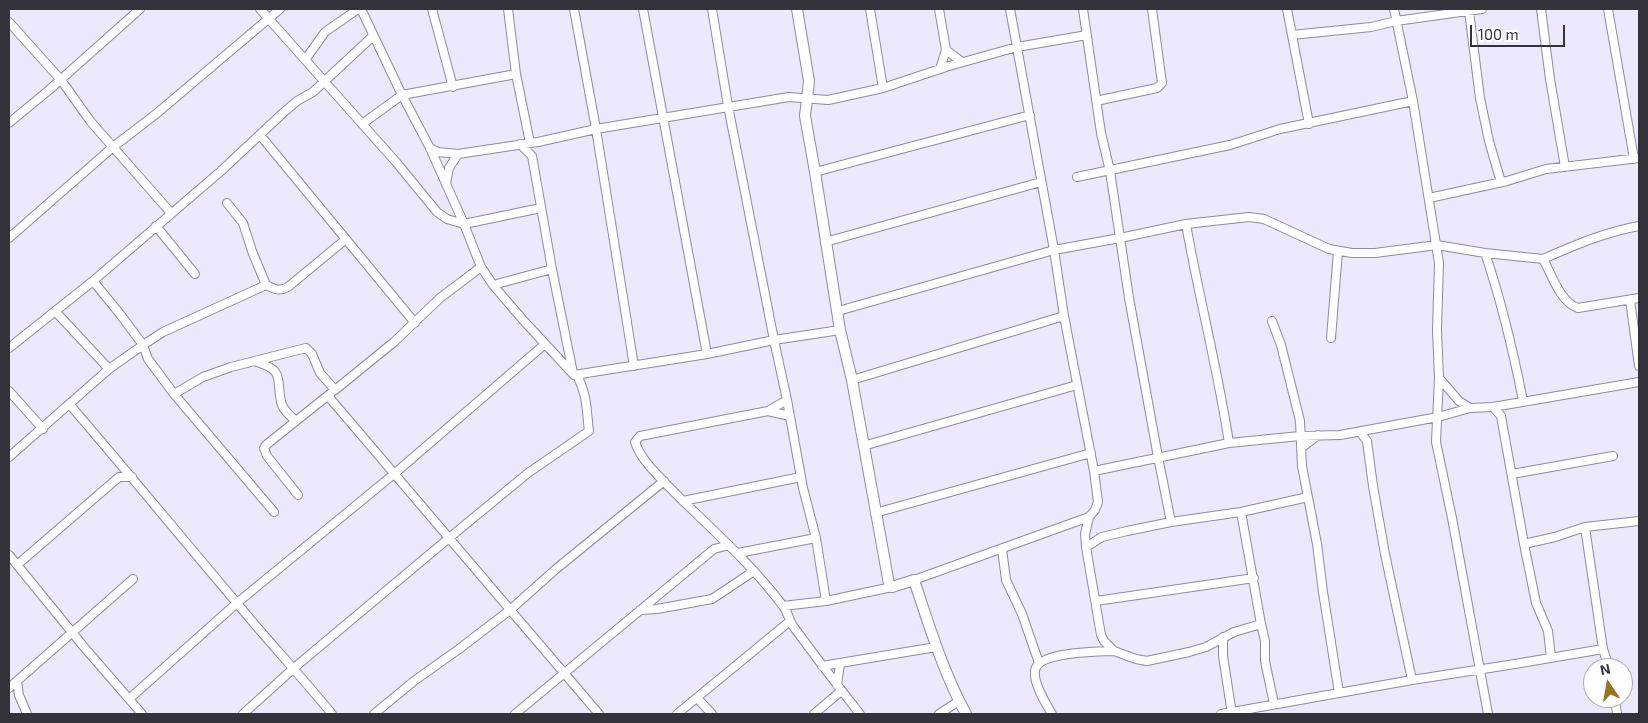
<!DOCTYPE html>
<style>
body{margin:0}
#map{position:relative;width:1648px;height:723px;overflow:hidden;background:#ede8fc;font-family:"Exo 2",sans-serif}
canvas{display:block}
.frame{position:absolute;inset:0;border:10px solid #34323b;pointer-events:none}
.north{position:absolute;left:1583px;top:658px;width:50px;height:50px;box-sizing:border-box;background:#fff;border:1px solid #aeadb1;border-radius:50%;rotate:348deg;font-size:14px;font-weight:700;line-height:20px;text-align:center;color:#34323b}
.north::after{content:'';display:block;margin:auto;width:18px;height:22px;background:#97731d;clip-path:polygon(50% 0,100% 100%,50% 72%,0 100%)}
.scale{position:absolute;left:1470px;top:25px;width:95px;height:22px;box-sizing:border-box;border:2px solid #34323b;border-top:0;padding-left:6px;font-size:15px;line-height:18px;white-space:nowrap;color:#34323b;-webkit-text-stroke:4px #fff;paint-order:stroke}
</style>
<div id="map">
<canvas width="1648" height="723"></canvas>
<div class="frame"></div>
<div class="north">N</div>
<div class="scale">100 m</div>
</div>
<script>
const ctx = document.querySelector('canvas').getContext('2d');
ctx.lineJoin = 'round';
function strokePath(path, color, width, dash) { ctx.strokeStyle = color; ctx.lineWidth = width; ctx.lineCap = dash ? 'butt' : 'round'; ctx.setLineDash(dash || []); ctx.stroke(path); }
const minor = new Path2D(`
 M260 9 396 162 437 212 447 219 464 224 541 208
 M361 9 402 95 430 148 464 224 481 267 493 285 523 320 574 375 707 354 774 340 840 330
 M432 9 453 87
 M508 9 516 74 530 143
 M574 9 596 129 634 366
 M643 9 707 354
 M712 9 728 106 774 340 787 400 803 488 816 538 826 601
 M870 9 883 88
 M939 9 946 50 940 69
 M1083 9 1101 133 1110 171 1129 298 1158 457 1171 522
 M1287 9 1309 124
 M1394 9 1413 101 1439 263 1437 330 1439 378 1436 442 1452 518 1488 714
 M1541 9 1550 79 1565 167
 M1608 9 1634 159
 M1469 11 1480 98 1489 141 1501 182
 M9 22 61 80 91 122 171 213
 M1292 35 1371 27 1396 21 1482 9
 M946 50 962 62
 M305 60 325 32 358 9
 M1096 101 1157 88 1162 83 1152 9
 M9 123 49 90 140 9
 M362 124 402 95 516 74
 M260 135 415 323
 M520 144 532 156 552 269 573 373
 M430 148 438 152 458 154 538 142 596 129 789 97 828 100 883 88 949 66 1017 47 1087 35
 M815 172 1030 115
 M1077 177 1230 145 1280 129 1413 101
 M446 183 449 168 458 154
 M1429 198 1507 181 1546 169 1639 158
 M227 203 243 223 252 251 266 285C275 289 279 292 288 287L346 239
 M1186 224C1199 298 1218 370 1229 443
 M156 226 195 274
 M9 238 113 147 156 114 280 9
 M825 242 1041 182
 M1485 253C1502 303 1513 350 1523 401
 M1543 259C1575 245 1605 232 1639 226
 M93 281 120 314 143 345 148 359 174 394 274 512
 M493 285 552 269
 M1630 300 1639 366
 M55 311 109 369
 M838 311 1054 250 1120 238 1186 224 1249 217 1264 219 1329 249 1352 253H1375L1437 245 1485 253 1543 259C1552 275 1560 302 1578 308L1639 298
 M1272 321 1281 345 1300 421 1302 466 1317 544 1323 592 1339 693
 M1331 338 1338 251
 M9 348 93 281 221 171 283 113 297 101 313 92 373 36
 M257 362C285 371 276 378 281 402 283 410 290 416 296 421
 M1439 378 1459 401 1470 408
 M852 380 1064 316
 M9 391 43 429
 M174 394 203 377 231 367 306 348 312 354 320 373 335 390 394 342 440 298 481 267
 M328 396 599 714
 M787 400 768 411 640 436 635 442C641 462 666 483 680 498 716 533 753 566 783 606 788 612 789 620 793 626 815 656 837 685 860 714
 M70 405C126 470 180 536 236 602 267 640 301 676 332 714
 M1493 407 1501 416 1524 544 1536 603 1548 631 1551 658
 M768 411 790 416
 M1360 432 1367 441 1373 486 1385 554 1412 680
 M863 446 1077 385
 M1301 448 1318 435
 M9 457 109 369 143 345 163 332 266 285
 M1094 471 1229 443 1300 436 1340 435 1438 417 1470 408 1493 407 1639 382
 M1512 474 1613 456
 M298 495 267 456 264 448 266 445 331 393
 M683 501 801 477
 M1241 512 1261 624 1265 641V661L1274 704
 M875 513 1091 453
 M1089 517 1085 534 1086 547 1101 635 1104 641 1114 651 1136 659 1147 661 1189 652 1206 647 1234 632 1261 624
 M1585 527 1603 649 1609 668
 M1524 544 1555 537 1585 527 1639 521
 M1086 547 1102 537 1127 531 1171 522 1241 512 1308 497
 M1002 549 1006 580 1022 614 1039 663
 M738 553 816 538
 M9 555 84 647 142 714
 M17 565 119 477H132
 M914 580 1089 517 1095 510 1098 502 1094 471 1064 316 1054 250 1010 9
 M1096 601 1254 578
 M783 606 826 601 892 587
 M640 610 657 609 712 599 754 571
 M1223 637V656L1232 714
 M822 666 936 647
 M17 681 19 695 27 714
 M837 685 840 664
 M9 688 133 579
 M697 698 712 714
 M1615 698 1617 714
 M129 699 237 603 394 474 545 344
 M243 714 294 668 449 538 528 473 589 431C586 408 588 398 577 375
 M374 714 414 681 459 649 510 610 556 569 664 481
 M515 714 714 549 729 545
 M677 714 790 621
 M814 714 841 691
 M939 714 959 701
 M1052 714C1046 704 1033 683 1035 671 1037 651 1099 652 1114 651
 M1221 714 1412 680 1515 664 1603 649`);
const tertiary = new Path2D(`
 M797 9 809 81 805 116 815 172 840 330 852 380 889 584 892 587 914 580C929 625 943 672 966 714`);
strokePath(minor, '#908aa1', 10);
strokePath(tertiary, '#908aa1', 12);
strokePath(minor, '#fff', 8);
strokePath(tertiary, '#fff', 10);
</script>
